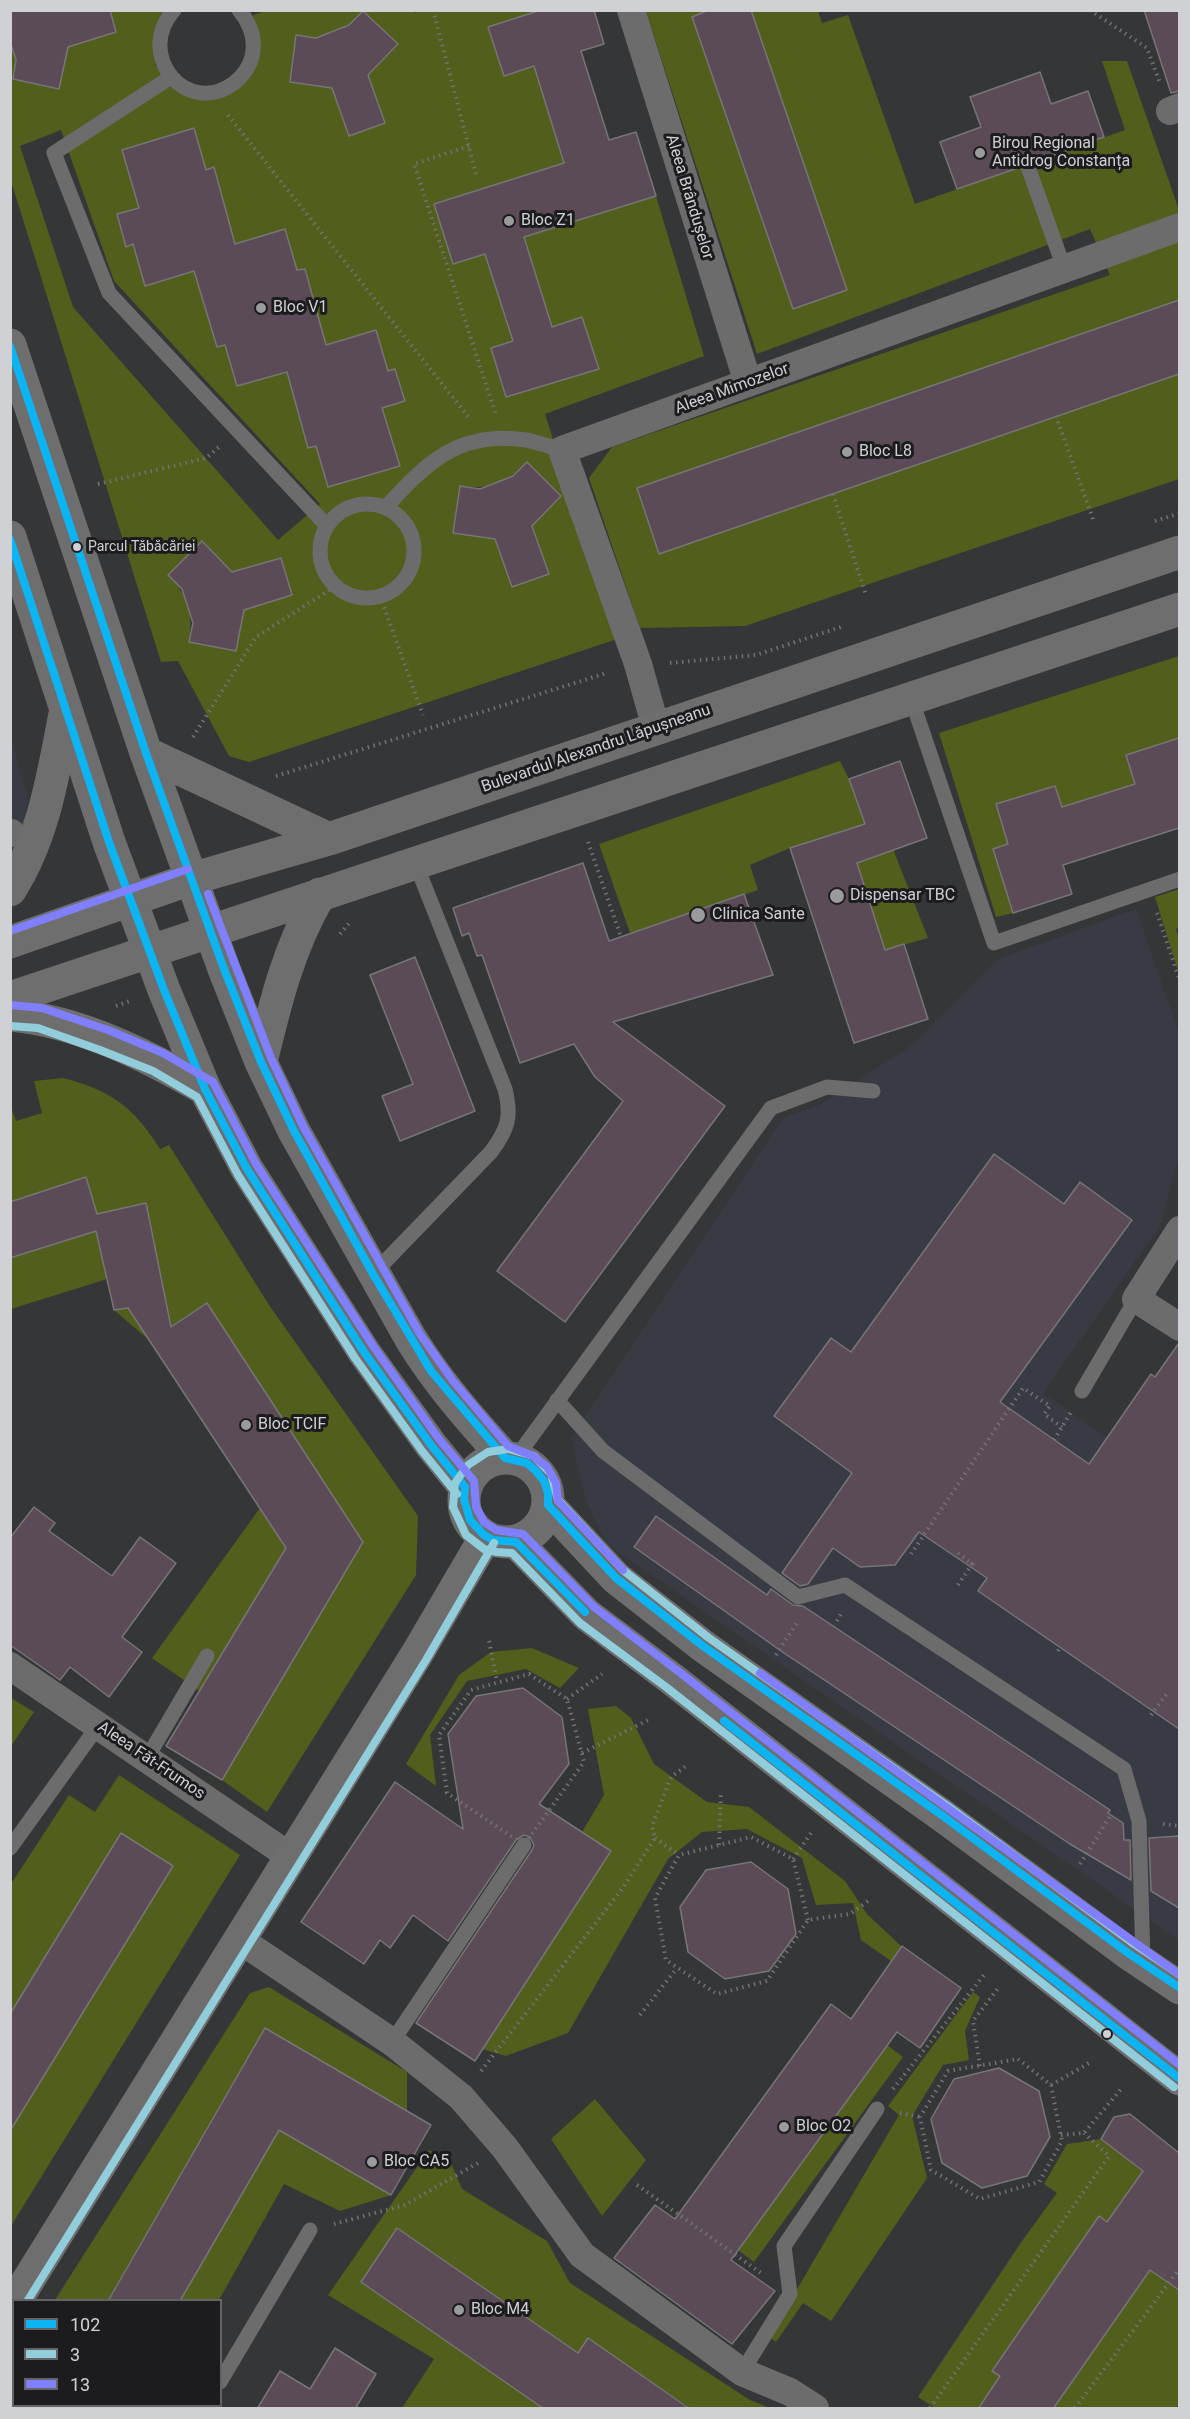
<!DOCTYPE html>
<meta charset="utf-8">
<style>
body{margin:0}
#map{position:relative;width:1190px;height:2419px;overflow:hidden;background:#353638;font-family:Roboto,sans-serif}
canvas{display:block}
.frame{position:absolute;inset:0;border:12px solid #d0d1d4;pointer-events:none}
.legend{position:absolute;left:12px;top:2299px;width:210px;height:108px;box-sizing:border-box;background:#1c1c1e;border:2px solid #646467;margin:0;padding:8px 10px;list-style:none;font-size:18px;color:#d0d1d4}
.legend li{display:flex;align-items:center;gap:12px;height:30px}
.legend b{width:30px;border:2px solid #646467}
</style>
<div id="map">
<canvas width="1190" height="2419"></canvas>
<div class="frame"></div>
<ul class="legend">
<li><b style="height:8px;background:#0db4f2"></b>102</li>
<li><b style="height:8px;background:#92cddc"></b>3</li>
<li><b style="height:8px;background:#8080ff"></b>13</li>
</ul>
</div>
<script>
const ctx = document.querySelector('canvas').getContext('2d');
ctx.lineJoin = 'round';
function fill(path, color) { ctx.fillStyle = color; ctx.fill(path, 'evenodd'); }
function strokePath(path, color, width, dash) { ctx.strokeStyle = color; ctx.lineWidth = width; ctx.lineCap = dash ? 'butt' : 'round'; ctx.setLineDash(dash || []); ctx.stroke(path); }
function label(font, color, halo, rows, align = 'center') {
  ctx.font = font + ' Roboto,sans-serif'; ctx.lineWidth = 6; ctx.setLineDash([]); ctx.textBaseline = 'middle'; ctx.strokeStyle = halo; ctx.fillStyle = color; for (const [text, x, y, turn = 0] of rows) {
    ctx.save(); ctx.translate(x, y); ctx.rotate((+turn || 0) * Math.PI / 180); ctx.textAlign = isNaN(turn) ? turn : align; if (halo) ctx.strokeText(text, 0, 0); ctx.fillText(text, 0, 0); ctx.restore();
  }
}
const built = new Path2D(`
 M10 735 28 799 20 837 11 853Z
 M1136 909 1179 1033V1157L1160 1226 1043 1393 1179 1488V1940L608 1545 586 1501 571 1438 783 1118 819 1105 911 1046 998 959Z`);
const green = new Path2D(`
 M269 10H414L415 13 422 10 541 11 488 28 504 75 534 66 564 163 435 204 453 263 485 254 513 341 491 348 506 397 599 368 582 318 552 327 524 237 656 196 704 356 545 414 617 639 249 762 229 756 178 661 161 662 11 181 10 41 16 60 13 79 59 89 68 45 116 32 110 11H168L161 15 155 65 187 94 232 92 258 56 253 15ZM363 11 398 44 368 76 385 123 349 136 333 88 290 82 296 35 316 38 349 25ZM194 129 206 170 213 168V250L285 230 297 270 305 269 314 300 305 351 376 330 388 371 396 369 405 400 374 410 388 425 400 466 328 487 316 446 308 448 299 416 308 365 237 386 225 345 217 347V264L145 286 133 244 126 246 117 214 147 205 134 191 122 150ZM61 130 114 281 320 504 278 540 73 307 20 146ZM527 462 561 495 531 527 548 574 512 587 497 539 454 533 460 486C489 490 507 483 527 462ZM202 542 233 573 281 558 292 595 244 608 235 651 189 642C194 614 188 596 169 575Z
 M646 11H708L692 17 793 309 847 290 751 11H818L822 23 848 15 915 204 1125 130 1102 61H1127L1179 210V300L637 488 659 554 1179 374V479L745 626 640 628 589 478 612 447 1110 275 1090 229 757 354Z
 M1179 656V738L1126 755 1135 784 1062 807 1055 786 996 804 1008 844 1013 913 996 917 939 733Z
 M840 761 849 779 876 856 893 849 928 938 885 950 846 830 790 848 750 865 758 890 630 933 599 844Z
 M1179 889V928L1176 929 1179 939V974L1155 897Z
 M63 1078C110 1090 134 1107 160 1149L169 1145 269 1305 418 1516 416 1575 267 1812 222 1780 363 1542 207 1303 150 1341 114 1310 166 1300 146 1203 97 1214 86 1178 11 1202 10 1104 16 1121 42 1113 34 1081Z
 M96 1231 107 1279 11 1309V1258Z
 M260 1508 286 1548 200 1691 152 1658Z
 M532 1648 579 1668 560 1688 526 1669 467 1681 430 1735 436 1786 406 1764 459 1675 491 1652Z
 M11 1698 34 1712 11 1746Z
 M616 1706 631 1718 654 1764 707 1802 749 1807 845 1881 867 1914 901 1946 891 1961 861 1940 853 1903 816 1905 802 1858 747 1829 702 1832 668 1859 568 2033 506 2056 482 2049 611 1852 582 1832 604 1795 588 1709Z
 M119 1775 240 1855 11 2226 10 2131 173 1866 121 1833 11 2014V1884L69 1795 95 1812Z
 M269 1987 407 2072V2111L265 2029 108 2300H55L250 1993Z
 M973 1992 980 1997 965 2031 969 2060 943 2065 912 2116 927 2178 831 2321 803 2303 776 2342 769 2337 899 2115 888 2106Z
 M887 2045 903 2057 754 2262 738 2250Z
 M595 2099 646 2160 602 2216 551 2139Z
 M279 2130 391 2195 340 2211 284 2184 219 2300H180Z
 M1101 2139 1179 2199V2275L1173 2285 1180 2290V2403L1176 2408H1053L1107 2222 1100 2217 992 2370 1000 2376 985 2399 998 2408H935L918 2397 1022 2241 1057 2193 1044 2184 1067 2144Z
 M429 2150 450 2161 462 2189 547 2241 570 2283 750 2400 770 2408H690L588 2339 578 2353 397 2228 361 2282 544 2408H402L434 2359 328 2295Z
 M39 2406H167L171 2408H43Z`);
const building = new Path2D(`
 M10 10H110L116 32 68 47 59 89 13 79 16 60 10 41Z
 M541 10H594L604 44 581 51 609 140 636 132 656 196 524 237 552 327 582 317 599 369 506 397 491 348 513 341 485 254 453 264 434 204 564 163 534 66 504 76 488 27Z
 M709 10H751L847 290 793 309 692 17Z
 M1144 10H1179V91L1171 93Z
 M363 11 398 44 368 75 385 123 349 136 332 88 290 82 296 35 316 38 349 25Z
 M1040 72 1051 104 1088 91 1104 137 1036 161 1029 155H1023L1018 162V168L957 189 940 142 981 127 970 97Z
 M194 128 206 170 214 167 235 244 285 229 297 270 305 269 326 345 376 330 388 371 395 369 405 401 382 408 400 466 328 487 316 446 308 448 287 372 237 386 225 345 217 347 194 271 145 286 133 244 126 247 117 214 139 208 122 150Z
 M1179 300V374L659 554 637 488Z
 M527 462 561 496 532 526 549 574 512 587 495 539 453 533 460 486 480 489 513 476Z
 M202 541 232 572 281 558 292 595 244 610 236 651 189 642 193 623 182 589 168 575Z
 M1179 738V828L1063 865 1072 894 1013 913 993 849 1008 844 996 804 1055 786 1062 807 1135 784 1126 755Z
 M900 761 927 838 857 863 885 950 904 944 928 1019 854 1043 790 848 865 824 849 779Z
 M583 863 609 941 744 894 773 975 613 1022 725 1106 565 1322 497 1271 623 1101 595 1077 574 1044 520 1063 482 955 477 956 469 933 462 936 453 908Z
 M415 957 475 1111 400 1141 382 1096 413 1084 370 975Z
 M994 1154 1064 1204 1080 1182 1132 1220 1000 1402 1089 1464 1151 1374 1155 1377 1179 1343V1729L978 1591 987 1578 919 1532 895 1565 860 1567 833 1548 808 1584 800 1586 782 1573 852 1473 774 1416 831 1338 851 1352Z
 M86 1177 97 1214 146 1203 171 1327 207 1303 363 1542 222 1780 166 1746 286 1548 128 1308 114 1310 96 1231 10 1258V1202Z
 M34 1507 55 1523 49 1531 112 1576 140 1537 176 1563 122 1637 142 1652 109 1697 70 1667 60 1680 10 1645V1538Z
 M656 1516 767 1595 771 1589 793 1605 803 1606 1110 1810 1108 1813 1123 1823 1124 1840H1130L1131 1880 1070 1844 784 1653 634 1547Z
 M523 1688 562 1717 569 1764 539 1804 611 1851 475 2061 416 2023 532 1850 534 1845 530 1837 524 1835 516 1840 448 1941 413 1915 390 1948 380 1940 364 1964 301 1922 395 1782 463 1829 448 1734 476 1696Z
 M121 1833 173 1866 10 2131V2014Z
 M1179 1836V1908L1151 1891 1149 1838Z
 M751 1862 788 1889 796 1934 769 1971 725 1979 688 1952 680 1907 706 1870Z
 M902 1946 961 1988 920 2048 897 2032 731 2260 775 2291 732 2344 614 2258 655 2205 675 2219 831 2004 851 2019Z
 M265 2028 431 2125 391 2195 279 2130 180 2301H108Z
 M999 2068 1039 2091 1050 2137 1027 2176 982 2188 942 2163 931 2119 954 2079Z
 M1130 2114 1179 2153V2290L1150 2270 1053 2409H978L1000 2376 992 2371 1099 2216 1107 2222 1143 2171 1101 2139 1114 2117Z
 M397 2228 578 2353 588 2338 690 2409H544L361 2282Z
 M335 2348 376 2374 355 2409H257L280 2371 310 2389Z`);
const path = new Path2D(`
 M433 10 477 178
 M1090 10 1147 48 1160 83
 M228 115 470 419
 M469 146 414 164 496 415
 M1056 416 1093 519
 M98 484 206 458 219 447
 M833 494 866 595
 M1155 521 1180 513
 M380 596 423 715
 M670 663 756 655 841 627
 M193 737 256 637 336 586
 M276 776 607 673
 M588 842 621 937
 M1157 913 1180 981
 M340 934 351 921
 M116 1006 132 1000
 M10 1202H11
 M1054 1440 1071 1412
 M958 1553 972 1564 975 1560
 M911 1554 1023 1388 1050 1406 1044 1414 1062 1427
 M958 1585 972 1564
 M837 1621 842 1612
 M489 1641 497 1682
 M1058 1651 1060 1647
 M776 1655 798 1621
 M529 1674 567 1699 584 1762 524 1845 447 1793 439 1735 471 1690Z
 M567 1699 602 1674
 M1151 1715 1168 1692
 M582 1753 650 1719
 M1163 1824 1180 1826
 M655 1838 679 1855
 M719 1845 721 1791
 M793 1859 811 1833
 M1080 1864 1111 1815
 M808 1920 793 1859 751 1837 679 1855 655 1898 666 1960 717 1994 767 1981 808 1920 850 1914 868 1901
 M640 2015 677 1968
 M1018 2059 1051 2085 1062 2141 1039 2182 980 2199 931 2170 920 2117 948 2071Z
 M980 2066 973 2021 999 1987
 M481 2071 622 1889 655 1838 652 1826 671 1777 686 1766
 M1051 2085 1091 2062
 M893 2089 984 1975
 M900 2113 920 2117
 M1061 2135 1084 2133 1122 2088
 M637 2185 761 2273
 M334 2224 405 2205 478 2163
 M115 2406 120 2408
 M930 2408 1109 2156 1084 2133
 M1075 2408 1180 2268`);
const lane = new Path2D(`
 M174 10C134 55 187 118 234 83 243 76 249 68 252 57 256 39 251 24 239 10
 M171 77 54 153 109 293 327 526
 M1027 164 1064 268
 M320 551a47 47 0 1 1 94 0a47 47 0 1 1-94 0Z
 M386 507C427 462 460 430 526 440 538 442 550 447 562 450
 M911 698 994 943 1180 879
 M373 1274 491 1152C508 1129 512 1117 505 1089L415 862
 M1082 1391 1136 1299
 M557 1400 603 1451 798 1597 845 1585 1124 1769 1139 1821 1143 1961
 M515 1459 771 1108 827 1087 873 1091
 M147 1758 207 1656
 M10 1848 98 1726
 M392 2042 524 1845
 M742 2372 790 2294 784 2246 877 2109
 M220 2382 310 2230
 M205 2408 207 2406`);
const street = new Path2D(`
 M631 10 748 383
 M1170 111 1180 107
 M656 728 638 664 562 450 1180 227
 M10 833H11
 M1180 1230 1136 1299 1180 1327
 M10 1666 291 1857
 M240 1940 392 2042 461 2097 505 2148 582 2255 742 2372 790 2392 815 2408`);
const secondary = new Path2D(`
 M10 345 146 753 224 969 261 1062 294 1131 411 1339C438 1383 471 1420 505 1458
 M10 537 109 842 164 990 205 1089 247 1169 364 1352 431 1445 465 1487
 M146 753 329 839
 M10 890C44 837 53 775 65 714
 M10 942 191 879 329 839 1180 552
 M10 998 1180 609
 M10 1015C79 1021 146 1055 205 1089
 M261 1062C275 1004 289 946 320 894
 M464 1500a42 42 0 1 1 84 0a42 42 0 1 1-84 0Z
 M548 1505 616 1578 703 1646 943 1816 1128 1953 1180 1988
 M516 1542 587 1615 672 1679 1180 2079
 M16 2300 417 1654 485 1538`);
const bus1 = new Path2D(`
 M10 346 146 753 224 969 261 1062 294 1131 373 1274 431 1371 505 1458 527 1463 536 1471 544 1481 548 1493V1505L616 1578 703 1646 943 1816 1128 1953 1180 1988
 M10 539 109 842 164 990 205 1089 247 1169 364 1352 431 1445 465 1487 464 1499 470 1520 484 1535 493 1540 516 1542 585 1612
 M724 1721 1180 2079`);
const bus2 = new Path2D(`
 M10 1026 38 1028 100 1050 153 1071 197 1097 238 1175 355 1358 422 1451 457 1494
 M1174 2087 666 1687 580 1623 512 1553 497 1552 484 1549 466 1535 453 1507 455 1483 468 1465 488 1452 508 1449 534 1456 551 1474 558 1500 623 1570 709 1638 949 1807 1134 1944 1180 1975
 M28 2300 426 1660 494 1543`);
const bus3 = new Path2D(`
 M208 894 271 1058 303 1126 420 1334 453 1381 508 1446 533 1456 547 1467 556 1483 558 1501 623 1570
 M10 931 188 869
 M11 1005 42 1008 108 1030 163 1053 213 1082 256 1164 373 1346 439 1439 474 1481 476 1507 484 1522 496 1530 523 1534 594 1607 678 1671 1180 2065
 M760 1673 1180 1975`);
const markers = [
 [980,153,6,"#9a9b9d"],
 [509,221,6,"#9a9b9d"],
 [261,308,6,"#9a9b9d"],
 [847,452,6,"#9a9b9d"],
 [77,547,5,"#d0d1d4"],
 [837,896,8,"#9a9b9d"],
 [698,915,8,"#9a9b9d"],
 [246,1425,6,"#9a9b9d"],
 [1107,2034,5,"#d0d1d4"],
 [784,2127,6,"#9a9b9d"],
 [372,2162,6,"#9a9b9d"],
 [459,2310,6,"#9a9b9d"]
];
const busNames = [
 ["Parcul Tăbăcăriei",88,547]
];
const poiNames = [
 ["Birou Regional",992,144],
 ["Antidrog Constanța",992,162],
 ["Bloc Z1",521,221],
 ["Bloc V1",273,308],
 ["Bloc L8",859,452],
 ["Dispensar TBC",850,896],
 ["Clinica Sante",712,915],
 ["Bloc TCIF",258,1425],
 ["Bloc O2",796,2127],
 ["Bloc CA5",384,2162],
 ["Bloc M4",471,2310]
];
const streetNames = [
 ["Aleea Brândușelor",689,197,73],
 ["Aleea Mimozelor",732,389,-20],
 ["Bulevardul Alexandru Lăpușneanu",596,749,-19],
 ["Aleea Făt-Frumos",151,1761,34]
];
fill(built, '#383b44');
fill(green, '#525e1b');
fill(building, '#5b4b56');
strokePath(building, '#767577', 1.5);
strokePath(path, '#717272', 4, [1.5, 4.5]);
strokePath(lane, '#6c6c6d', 15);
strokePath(street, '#6c6c6d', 28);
strokePath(secondary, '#6e6e6f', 33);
strokePath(bus1, '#0db4f2', 8);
strokePath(bus2, '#92cddc', 8);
strokePath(bus3, '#8080ff', 8);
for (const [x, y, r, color] of markers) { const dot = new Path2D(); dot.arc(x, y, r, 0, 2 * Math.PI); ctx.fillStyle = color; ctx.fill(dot); strokePath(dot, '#1c1c1e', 2); }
label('14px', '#d0d1d4', '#1c1c1e', busNames, 'left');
label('16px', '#d0d1d4', '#1c1c1e', poiNames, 'left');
label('16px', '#d0d1d4', '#1c1c1e', streetNames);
</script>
